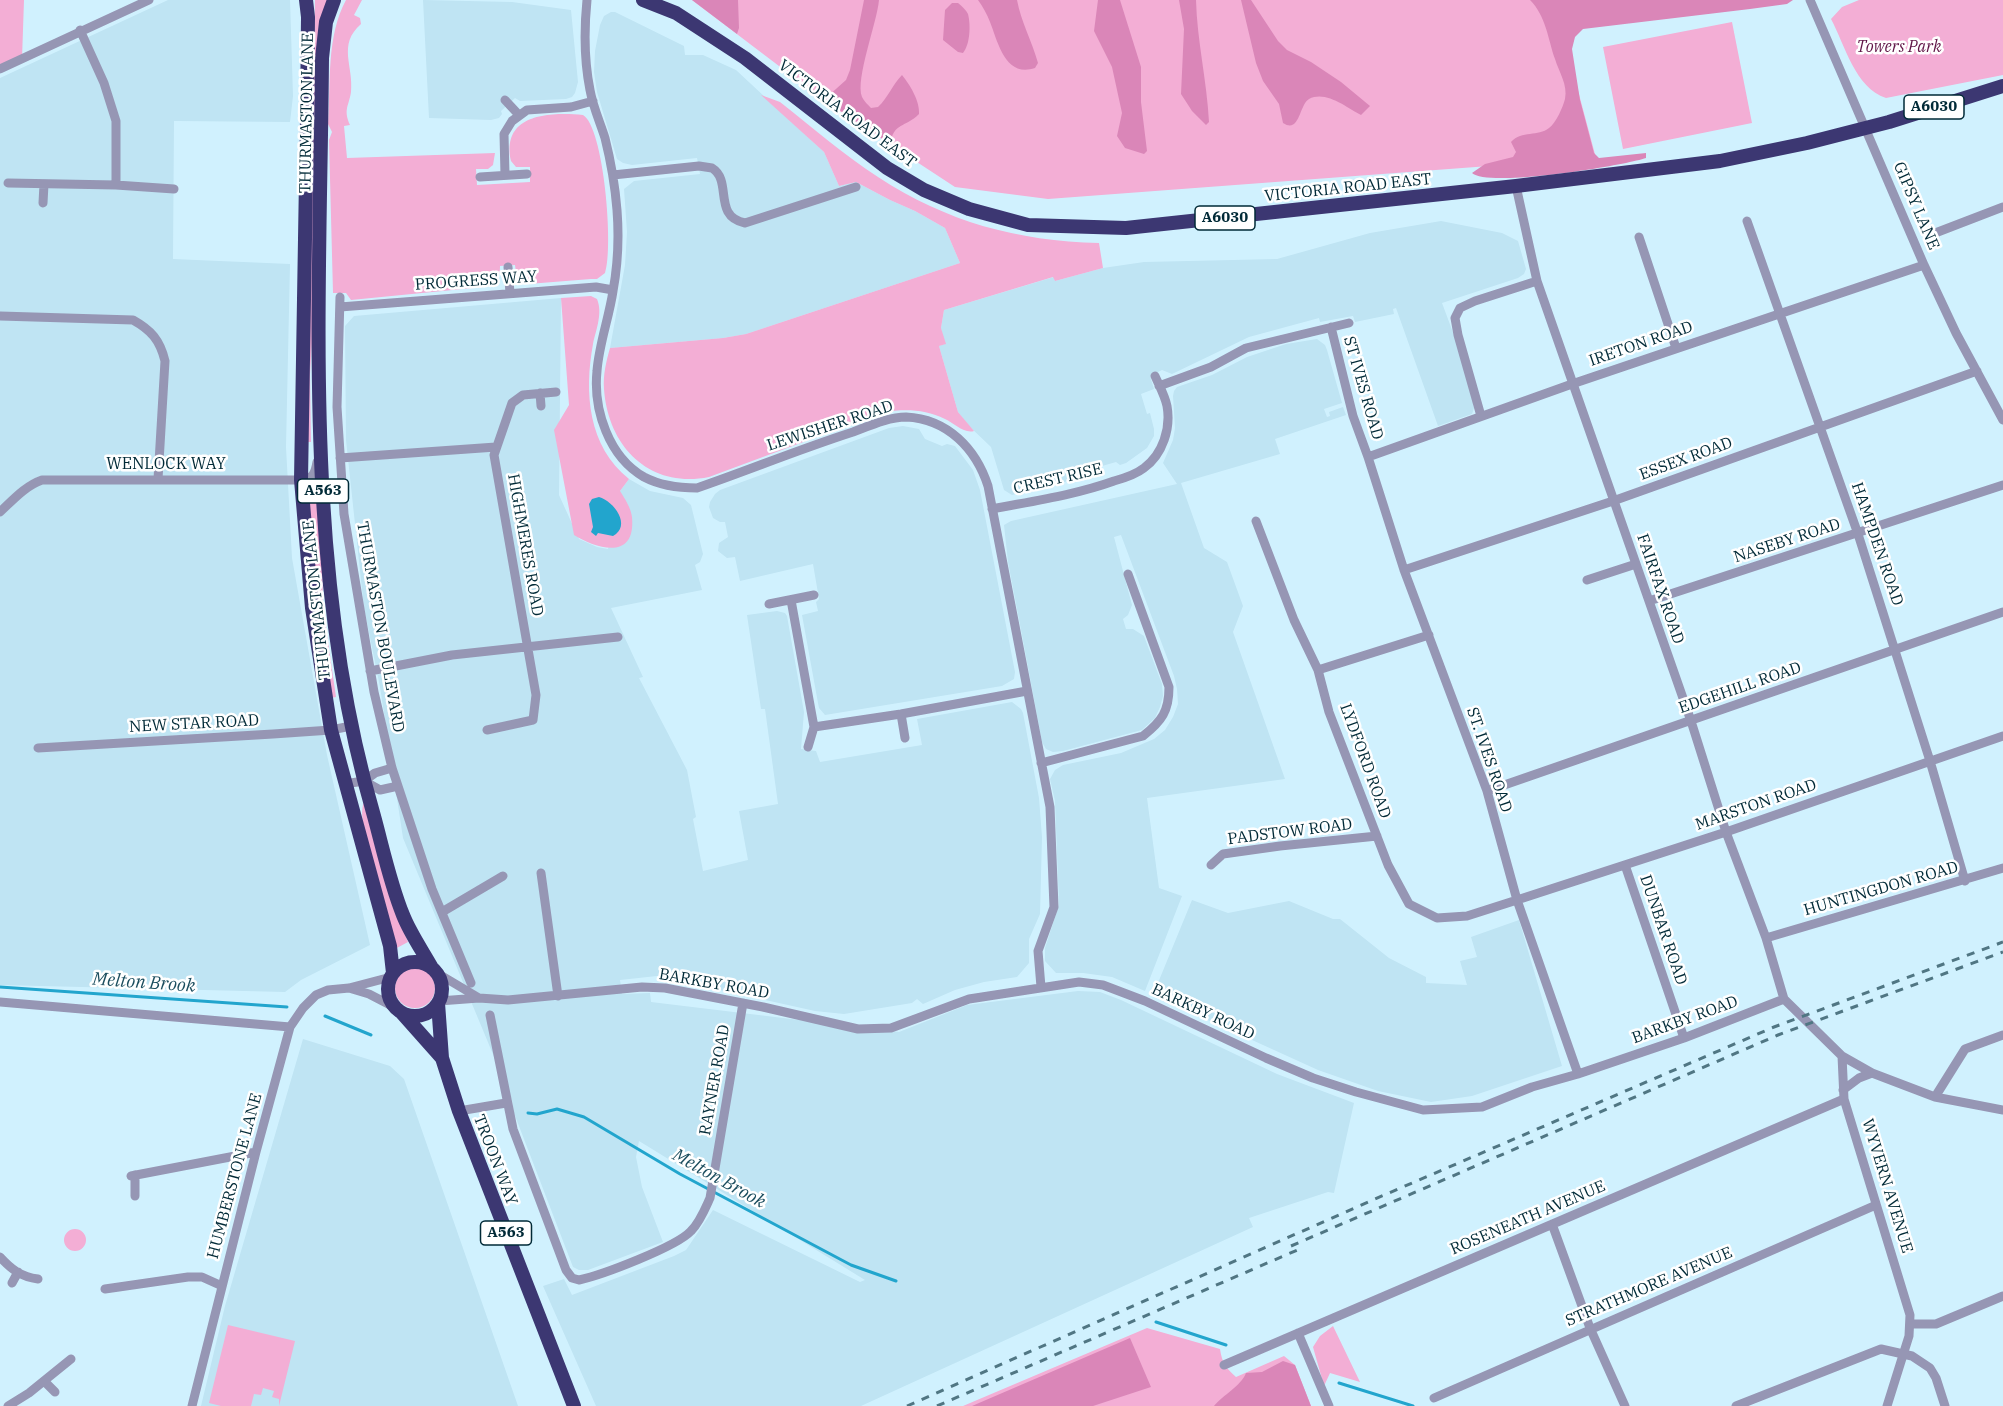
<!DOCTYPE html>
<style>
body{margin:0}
canvas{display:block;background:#d0f1fe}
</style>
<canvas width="2003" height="1406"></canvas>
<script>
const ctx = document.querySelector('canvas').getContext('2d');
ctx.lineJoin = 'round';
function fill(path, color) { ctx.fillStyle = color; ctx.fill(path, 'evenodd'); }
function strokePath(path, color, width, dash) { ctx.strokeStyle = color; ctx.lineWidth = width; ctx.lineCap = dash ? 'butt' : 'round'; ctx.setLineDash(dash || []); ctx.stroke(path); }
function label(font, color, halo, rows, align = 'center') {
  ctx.font = font + ' "IBM Plex Serif",serif'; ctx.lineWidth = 5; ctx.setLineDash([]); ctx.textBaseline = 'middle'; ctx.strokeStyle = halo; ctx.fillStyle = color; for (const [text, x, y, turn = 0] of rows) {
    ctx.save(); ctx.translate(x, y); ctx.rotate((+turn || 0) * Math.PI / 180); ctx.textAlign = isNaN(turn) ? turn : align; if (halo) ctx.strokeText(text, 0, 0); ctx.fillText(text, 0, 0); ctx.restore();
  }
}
const built = new Path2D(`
 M168 0H290L293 96 290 122 174 121 173 259 290 264 286 447 292 558 327 755 370 945 301 980 285 992 0 985V78Z
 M423 0 512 2 571 10 578 82 575 93 572 97 566 99 520 101 515 98 501 111 502 114 499 118 491 120 429 118Z
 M611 12H615L684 46 685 55H703L736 70 824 152 839 186 856 182 890 200 915 211 945 228 960 263 746 334 723 338 610 348 625 265 627 232 624 189 634 181 700 174 697 158 632 165 623 163 617 159 597 92 594 72 595 51 600 25 604 16Z
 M1441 221 1502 233 1518 241 1526 269 1524 274 1518 278 1442 303 1467 370 1474 408 1472 414 1438 426 1396 308 1393 309 1394 314 1355 322 1353 316 1320 322 1319 318 1249 337 1172 374 1162 370 1150 376 1154 389 1141 394 1147 414 1150 413 1154 429V436L1147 448 1126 463 1120 465 1116 462 1102 466 1100 472 1057 484 1012 495 1004 490 991 447 969 426 958 412 939 346 945 344 941 328 944 310 1054 277 1055 281 1103 268 1144 262 1277 259 1370 233Z
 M561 298 559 495 579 539 597 547 608 549 620 491 629 479 650 491 683 498 691 505 703 554 700 562 695 565 702 590 611 608 643 677 639 678 687 770 696 817 693 819 703 871 748 860 739 811 778 804 765 709H761L747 615 777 611 785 613 787 616 804 712 801 749 816 751 820 762 922 745 917 719 1012 702 1021 709 1023 713 1039 798 1042 837 1040 914 1029 939V963L1017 977 984 982 955 990 923 1004 917 999 912 1003 844 1014 815 1011 657 976 620 980 622 994 650 993 651 1002 899 1032 967 1005 1078 991 1100 992 1121 1000 1277 1074 1354 1103 1334 1193 1328 1192 1249 1218 1253 1227 861 1406H596L543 1286 564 1279 572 1295 674 1256 686 1250 713 1210 860 1282 865 1280 639 1141 636 1157 642 1187 663 1242 588 1270H579L573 1267 514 1113 512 1100 403 838 380 687 364 608 346 440 345 326 354 316Z
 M1317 339 1325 345 1327 350 1342 403 1324 409 1327 417 1330 416 1329 412 1343 407 1346 415 1275 439 1280 454 1181 483 1204 548 1227 562 1243 606 1233 632 1285 779 1147 798 1159 888 1182 896 1145 991 1112 977 1083 973H1056L1045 961V948L1059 905 1055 801 1050 779 1055 770 1063 765 1121 753 1154 739 1165 730 1173 717 1178 704 1177 689 1174 676 1121 535 1114 537 1132 605 1128 615 1123 619 1126 629H1133L1144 636 1162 684 1163 696 1160 707 1155 718 1142 730 1063 751 1053 752 1046 749 1042 742 1021 630 1008 562 1004 525 1011 521 1177 484 1163 463 1173 440 1175 428 1173 396 1174 391 1177 387 1212 375 1247 357 1286 344Z
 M903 426 919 429 925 439 942 446 947 444 955 446 973 470 980 490 1015 672 1014 679 1002 686 825 715 819 708 818 703 802 615 818 611 816 602 819 599 813 564 740 581 735 557 727 558 718 551 719 543 728 537 725 522H720L713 518 709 507 710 502 715 494 720 490 889 428Z
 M1192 900 1228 913 1289 901 1333 919H1340L1389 958 1426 977V983L1467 985 1460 961 1477 957 1471 937 1519 920 1562 1066 1472 1096 1431 1102 1378 1091 1318 1070 1153 995Z
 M303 1039 390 1066 404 1079 518 1406H201L225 1306Z`);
const green = new Path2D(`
 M0 0H24L22 59 0 69Z
 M315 0H329L315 96 313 197 314 312 310 374 311 442H306Z
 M346 0H362L354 15 360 18 361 24C337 45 354 66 351 92 349 106 343 109 350 125L344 126 347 158 495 153 493 165 488 169H476L477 185 530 182V167H516L511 161C501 114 549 112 583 115 604 127 614 249 605 273L597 279H591L528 284C519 280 516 275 515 265L500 266C500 279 496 284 483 287L351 300 346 293H333L329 140 332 132 328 124C331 83 326 37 346 0Z
 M692 0H1706L1561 27 1596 158 1048 199 955 187 833 107Z
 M1859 0H2003V75L1886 98C1855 88 1845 45 1831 19L1842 7Z
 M1732 22 1752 123 1623 149 1603 47Z
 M761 95 780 102C812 127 844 155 878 177 947 222 1017 241 1099 243L1103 268 1055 281 1053 277 944 310 941 328 946 344 939 346 958 412 974 431C964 434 954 423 945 419 925 409 905 409 884 412L709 477C650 489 608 447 604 389 603 375 606 362 610 348L723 338 746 334 960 263 945 228 915 211 890 200 856 182 839 186 824 152Z
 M591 296 597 299C603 313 596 330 593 344 584 393 588 446 629 479L620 491C625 499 631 508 632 517 636 561 597 549 574 535L554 430 569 405 561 298Z
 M316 484 322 556 323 607 336 697 331 698 323 648 307 493Z
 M364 802 394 907 408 942 395 949 373 869C372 849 357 819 364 802Z
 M395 988a20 20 0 1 1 40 0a20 20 0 1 1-40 0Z
 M64 1240a11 11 0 1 1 22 0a11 11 0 1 1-22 0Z
 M228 1325 295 1341 279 1406V1399L272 1397 274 1391 263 1388 261 1395 254 1394 251 1406H221L209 1403Z
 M1333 1326 1360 1382 1330 1373 1324 1386 1313 1347 1320 1336Z
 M1147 1328 1220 1349C1222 1363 1226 1368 1236 1377L1284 1356 1295 1365 1311 1406H963Z`);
const forest = new Path2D(`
 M692 0H738L739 28 737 34Z
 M864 0H879C877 23 855 79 862 97 864 101 868 105 871 108L878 107C888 98 892 85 902 75 910 85 920 101 919 114 905 128 894 122 890 144L826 101 827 97 846 80 850 70Z
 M978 0H1017C1021 22 1032 41 1038 63L1035 68C1005 78 998 42 990 22 987 14 983 7 978 0Z
 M1098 0H1120L1141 67V102L1147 151 1144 154 1125 148 1117 136 1122 113 1112 67 1094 31Z
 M1179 0H1196C1197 41 1207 81 1209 122L1206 125 1192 111 1181 94 1184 29Z
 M1241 0H1251L1278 41 1287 50 1311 62 1341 82 1370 106 1361 115C1347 108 1326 90 1309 99 1299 105 1300 134 1283 123L1279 104 1263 81 1256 63Z
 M1530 0H1793L1787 4 1750 9 1583 29 1575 37 1572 49 1580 100 1594 153 1599 158 1646 153V158C1622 166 1488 188 1472 173L1485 164 1513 157 1516 152 1511 142C1522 130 1538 137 1549 128 1556 123 1563 107 1565 99 1568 85 1559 72 1555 59 1548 39 1546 16 1530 0Z
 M952 3H958C962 6 966 10 968 14 971 25 970 45 963 53L958 52 943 40 945 10Z
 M1130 1338 1151 1387 1093 1406H972Z
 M1283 1361 1295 1365 1311 1406H1214C1223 1395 1241 1386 1246 1373L1262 1372Z`);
const water = new Path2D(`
 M599 497C614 501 632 526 613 536L598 533 596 536 591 532 593 527 589 504 592 499Z`);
const stream = new Path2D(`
 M0 987 287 1007
 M325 1016 371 1035
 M528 1113 537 1114 557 1109 584 1117 680 1174 851 1265 896 1281
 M1156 1322 1226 1345
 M1339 1383 1413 1406`);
const minor = new Path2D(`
 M587 0C584 30 584 60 590 90 593 107 600 122 605 138 611 162 615 185 617 210 619 236 618 264 613 291 609 318 599 344 597 371 593 410 609 457 644 477 661 486 679 488 697 488 749 470 800 449 853 432 869 426 889 417 906 417 948 419 976 449 988 486L1050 807 1054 907 1038 951 1041 987
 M1810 0 1924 265 1956 333 2003 420
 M80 30 104 83 116 121V185
 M0 69 149 0
 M505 100 519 115
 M505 175 504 134 512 121 527 110 571 107 593 101
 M613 175 699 166 712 168C733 181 712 216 745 223L856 187
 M480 177 527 174
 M8 183 116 185 174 189
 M1516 186 1537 281 1691 721 1726 832 1766 938 1784 999 1842 1056 1872 1073 1935 1097 2003 1110
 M43 203 44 184
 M1747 221 1858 534 1930 761 1965 881
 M1930 235 2003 207
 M1639 237 1676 348
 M508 267 510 293
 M340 297 337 407 344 514 374 692 392 768 432 889 471 983
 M340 307 596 287 613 290
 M0 316 133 320C151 330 160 340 165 361L158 479
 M1331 327 1353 416 1368 457 1404 570 1487 791 1517 900 1578 1074
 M1159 386 1211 367 1246 348 1349 323
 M540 393 541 406
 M1481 416 1458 335 1455 318 1460 308 1475 301 1537 281
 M1368 457 1572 384 1924 265
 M340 458 496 447
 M992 509C1033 501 1075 495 1114 481 1125 478 1135 475 1144 468 1163 454 1171 428 1167 406 1165 396 1159 385 1155 376
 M0 512C13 500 25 486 42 480H301C313 478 315 474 317 462
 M1256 521 1294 620 1318 670 1329 712 1388 865 1409 904 1437 918 1467 916 1517 900 1726 832 2003 736
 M1404 570 1613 501 1977 371
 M1587 580 1636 564
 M791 600 814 727 901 714 1027 691
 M1649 601 2003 485
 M769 604 814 595
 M1318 670 1429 635
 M370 671 452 655 618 637
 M901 714 905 738
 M487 730 533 720 536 695 494 455 512 403 523 395 556 392
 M808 747 814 727
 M38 748 273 734 331 730 351 726
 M1041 763 1143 736C1162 721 1169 711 1169 687L1128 574
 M364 781 380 790 398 786
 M344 784 364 781 375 773 392 768
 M1487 791 2003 612
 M1211 865 1223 854 1280 846 1377 836
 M1625 865 1684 1038
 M541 873 558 996
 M442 912 503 876
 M1766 938 2003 868
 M437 973 479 998
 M349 988 369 994 396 1008
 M439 1001 479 998 508 1000 642 987 665 988 763 1007 858 1029 891 1028 969 999 1079 982 1103 985 1145 1001 1266 1058 1313 1078 1356 1092 1423 1110 1482 1107 1532 1087 1578 1074 1684 1038 1784 999
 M0 1002 290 1027
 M490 1015 513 1129 566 1270 572 1278 579 1280C602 1275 676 1247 691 1231 700 1222 705 1209 710 1198L743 1003
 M1842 1056 1844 1099 1910 1315 1909 1336 1887 1406
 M1843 1090 1859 1078 1872 1073
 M1935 1097 1965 1049 2003 1035
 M459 1111 506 1103
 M131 1176 256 1152
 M135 1196V1175
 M1552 1224 1590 1328 1625 1406
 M0 1257C11 1269 21 1277 38 1279
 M12 1283 18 1272
 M105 1289 188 1277H202L222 1286
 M1911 1324H1936L2003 1296
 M1298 1333 1329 1406
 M1224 1365 1844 1099
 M44 1381 55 1392
 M1434 1398 1876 1205
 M8 1406 29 1393 71 1359
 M192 1406 256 1152 290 1027 303 1008 316 995 328 990 349 988 391 977
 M1736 1406 1881 1349 1912 1356 1930 1368 1936 1378 1945 1406`);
const highway = new Path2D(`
 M306 0 308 17 307 118 301 480 312 608 331 730 390 946 393 973
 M334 0 326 22 322 58C320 310 302 571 374 816 383 849 390 883 403 915 410 933 422 950 432 968
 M643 0 676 13 745 58 887 168 924 190 969 209 1028 225 1126 228 1516 186 1720 161 1807 143 1889 122 2003 86
 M388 989a27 27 0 1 1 54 0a27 27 0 1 1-54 0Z
 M438 1003 442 1058 459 1111 574 1406
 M402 1013 442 1058`);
const rail = new Path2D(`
 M1291 1246 1778 1035 2003 952
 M907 1406 1375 1199 1774 1027 2003 942
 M937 1406 1302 1248`);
const shields = [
 [1934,107,60],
 [1225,218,60],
 [323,491,51],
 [506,1233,51]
];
const shieldNames = [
 ["A6030",1934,107],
 ["A6030",1225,218],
 ["A563",323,491],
 ["A563",506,1233]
];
const parkNames = [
 ["Towers Park",1899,47]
];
const streetNames = [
 ["THURMASTON LANE",307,113,-89],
 ["VICTORIA ROAD EAST",847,114,37],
 ["VICTORIA ROAD EAST",1348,188,-6],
 ["GIPSY LANE",1916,206,67],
 ["PROGRESS WAY",476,281,-4],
 ["IRETON ROAD",1641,344,-19],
 ["ST IVES ROAD",1363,388,74],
 ["LEWISHER ROAD",830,426,-18],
 ["ESSEX ROAD",1686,459,-20],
 ["WENLOCK WAY",166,464],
 ["CREST RISE",1058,479,-13],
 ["NASEBY ROAD",1787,541,-18],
 ["HAMPDEN ROAD",1877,544,71],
 ["HIGHMERES ROAD",525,545,80],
 ["FAIRFAX ROAD",1660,589,71],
 ["THURMASTON LANE",317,600,-96],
 ["THURMASTON BOULEVARD",380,627,80],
 ["EDGEHILL ROAD",1740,688,-19],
 ["NEW STAR ROAD",194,724,-3],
 ["ST. IVES ROAD",1489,760,71],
 ["LYDFORD ROAD",1365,761,70],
 ["MARSTON ROAD",1756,805,-19],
 ["PADSTOW ROAD",1290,832,-7],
 ["HUNTINGDON ROAD",1881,889,-16],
 ["DUNBAR ROAD",1663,930,71],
 ["BARKBY ROAD",714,984,10],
 ["BARKBY ROAD",1203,1012,25],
 ["BARKBY ROAD",1685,1020,-20],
 ["RAYNER ROAD",715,1080,-80],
 ["TROON WAY",495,1160,69],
 ["HUMBERSTONE LANE",235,1176,-75],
 ["WYVERN AVENUE",1887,1186,73],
 ["ROSENEATH AVENUE",1528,1218,-23],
 ["STRATHMORE AVENUE",1649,1287,-23]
];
const waterNames = [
 ["Melton Brook",144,983,4],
 ["Melton Brook",719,1179,29]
];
fill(built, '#bfe4f3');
fill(green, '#f3aed5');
fill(forest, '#da86b8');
fill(water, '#22a5cd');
strokePath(stream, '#22a5cd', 3);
strokePath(minor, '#9696b4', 9);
strokePath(highway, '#3c3772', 14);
strokePath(rail, '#507683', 3, [8, 8]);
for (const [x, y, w] of shields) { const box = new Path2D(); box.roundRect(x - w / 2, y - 12, w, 24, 4.5); ctx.fillStyle = '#fff'; ctx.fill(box); strokePath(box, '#012a37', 1.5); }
label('bold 15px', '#012a37', null, shieldNames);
label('italic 16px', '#601547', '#fff', parkNames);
label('16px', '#012a37', '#fff', streetNames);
label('italic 18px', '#1c4e5f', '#fff', waterNames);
</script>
